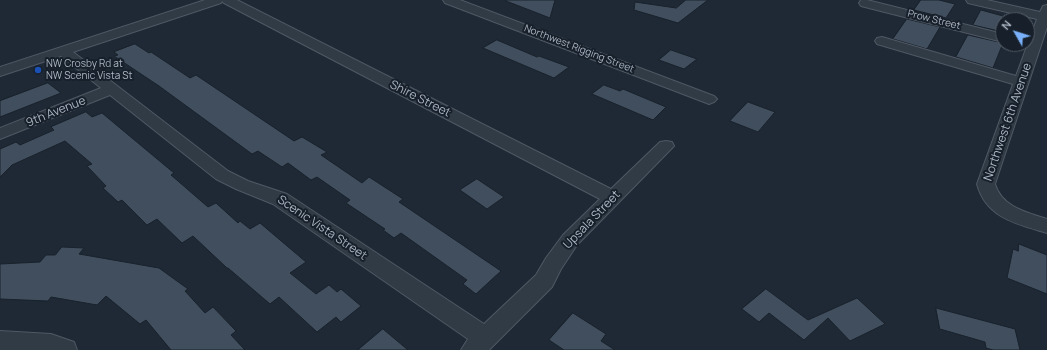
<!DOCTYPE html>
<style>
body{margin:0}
#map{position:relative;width:1047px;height:350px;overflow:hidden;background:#1e2935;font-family:Manrope,sans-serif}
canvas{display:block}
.north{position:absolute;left:995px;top:12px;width:40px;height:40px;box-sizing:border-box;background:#17202a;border:1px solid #525c67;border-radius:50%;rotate:309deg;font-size:11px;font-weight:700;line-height:16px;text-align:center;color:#abb5c3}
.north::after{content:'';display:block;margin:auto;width:14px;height:18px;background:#7ab0f9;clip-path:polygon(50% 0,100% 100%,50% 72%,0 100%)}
</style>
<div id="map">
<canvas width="1047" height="350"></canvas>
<div class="north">N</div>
</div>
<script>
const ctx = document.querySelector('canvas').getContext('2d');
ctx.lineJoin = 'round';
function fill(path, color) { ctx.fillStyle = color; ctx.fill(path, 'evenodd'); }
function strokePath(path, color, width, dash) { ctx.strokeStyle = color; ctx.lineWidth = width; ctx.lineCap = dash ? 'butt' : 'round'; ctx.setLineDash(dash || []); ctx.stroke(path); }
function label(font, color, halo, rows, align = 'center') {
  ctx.font = font + ' Manrope,sans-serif'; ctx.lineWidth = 4; ctx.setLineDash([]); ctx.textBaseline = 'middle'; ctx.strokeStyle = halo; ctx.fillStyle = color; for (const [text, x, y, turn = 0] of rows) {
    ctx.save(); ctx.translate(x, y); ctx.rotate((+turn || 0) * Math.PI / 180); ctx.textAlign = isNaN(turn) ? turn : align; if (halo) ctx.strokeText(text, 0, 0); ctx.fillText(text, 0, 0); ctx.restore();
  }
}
const building = new Path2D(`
 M507 0H555L550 18 506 1Z
 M686 0H708L678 23 634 10 635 2 676 8Z
 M921 0H939L955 4 946 18 914 10Z
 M981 10 1003 16V32L973 25Z
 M907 19 940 27 927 49 893 39Z
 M968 35 1003 43 993 68 956 57Z
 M497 40 537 57 539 56 569 67 554 78 483 48Z
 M135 44 149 53 151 52 190 78 196 75 294 141 302 137 327 152 321 155 362 183 369 177 403 199 399 202 501 271 476 294 463 284 467 280 401 233 394 238 383 230 385 229 346 203 350 200 317 177 311 180 288 163 282 167 258 151 252 154 159 86 114 56 118 55 114 52Z
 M671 50 697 59 684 69 659 60Z
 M48 83 61 93 0 117V101Z
 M604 85 620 91 623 89 666 107 653 120 592 94Z
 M748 102 775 112 758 132 730 121Z
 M86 112 92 117 102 113 174 173 171 175 208 207 216 203 238 223 240 221 250 229 260 223 306 262 290 273 316 294 329 285 337 292 341 289 361 306 341 322 336 317 317 332 279 297 270 304 228 268H227L193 236 182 243 157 219 147 225 122 200 118 202 103 188 106 186 87 166 92 164 65 141 12 165 0 177V149L16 142 20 145 54 130 51 127Z
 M477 179 504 197 487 209 460 190Z
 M1019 244 1047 255V294L1007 278 1013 249 1018 251Z
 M62 247 84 248 79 254 159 268 188 289 185 291 205 313 213 307 236 331 231 335 245 350H171L146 320 140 324 106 296 97 305 51 297 48 301 0 299V264L40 262 46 255H55Z
 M766 289 808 320 857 298 885 324 850 341 828 318 804 340 769 313 759 322 742 309Z
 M936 308 1015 329 1020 350H993L986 348 985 342 940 329Z
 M573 313 606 334 601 341 615 350H564L549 340Z
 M383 329 408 350H358Z`);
const minor = new Path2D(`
 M205 0H237L611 189 660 142 666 141 672 142 674 146 577 245 561 269 552 287 489 350H461L468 339 273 204 236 189 216 179 110 95 0 139V128L101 88 61 56 0 76V67ZM222 1 224 3 600 199 563 235 546 258 536 275 484 324 287 194 248 181 228 171 73 52 221 3Z
 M443 0H460L714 96 717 99 714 102 709 104 704 102 445 3Z
 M861 0H867L1003 34V42L861 6 859 3Z
 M966 0H987L1040 12 1043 6 1047 5V27L995 184C1002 207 1026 212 1047 219V233C1017 224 986 218 977 184L1013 84 877 44 875 41 877 38 882 37 1016 76 1037 19 968 3Z
 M0 331 51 334 74 342 77 350H0Z`);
const markers = [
 [38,70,4,"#1a4fb4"]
];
const farStreetnames = [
 ["Prow Street",934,20,14],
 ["Northwest Rigging Street",579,49,21]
];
const farPoinames = [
 ["NW Crosby Rd at",46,64],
 ["NW Scenic Vista St",46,76]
];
const streetNames = [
 ["Shire Street",420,99,27],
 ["9th Avenue",56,112,-22],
 ["Northwest 6th Avenue",1008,122,-71],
 ["Upsala Street",592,220,-46],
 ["Scenic Vista Street",322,228,34]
];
fill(building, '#414e5d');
strokePath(building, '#19222c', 1);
strokePath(minor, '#4f5864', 2);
fill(minor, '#313b46');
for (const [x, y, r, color] of markers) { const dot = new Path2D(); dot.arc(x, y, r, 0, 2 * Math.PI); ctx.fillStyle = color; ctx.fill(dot); strokePath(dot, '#17202a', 1.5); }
label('10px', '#abb5c3', '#17202a', farStreetnames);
label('10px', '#abb5c3', '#17202a', farPoinames, 'left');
label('12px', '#abb5c3', '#17202a', streetNames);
</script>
